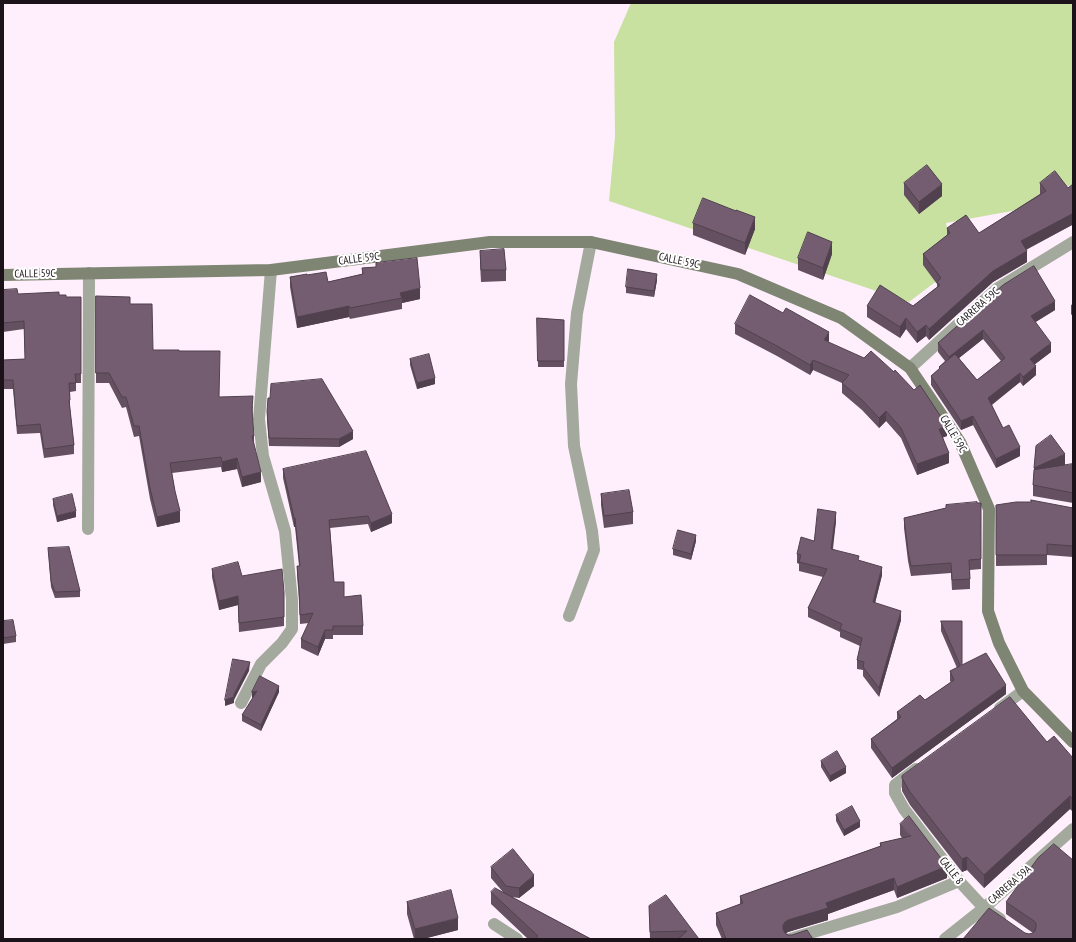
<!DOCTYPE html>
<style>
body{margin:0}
#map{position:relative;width:1076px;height:942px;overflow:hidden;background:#ffeffc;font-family:"PT Sans Narrow",sans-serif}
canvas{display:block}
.frame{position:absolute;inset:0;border:4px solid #1c131a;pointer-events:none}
</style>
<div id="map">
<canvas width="1076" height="942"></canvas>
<div class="frame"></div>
</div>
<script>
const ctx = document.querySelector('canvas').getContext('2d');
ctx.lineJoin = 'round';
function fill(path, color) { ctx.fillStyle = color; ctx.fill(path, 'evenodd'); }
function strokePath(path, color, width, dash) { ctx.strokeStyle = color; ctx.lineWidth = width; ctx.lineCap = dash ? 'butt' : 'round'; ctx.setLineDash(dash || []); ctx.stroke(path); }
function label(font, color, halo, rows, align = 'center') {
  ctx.font = font + ' "PT Sans Narrow",sans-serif'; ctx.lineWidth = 4; ctx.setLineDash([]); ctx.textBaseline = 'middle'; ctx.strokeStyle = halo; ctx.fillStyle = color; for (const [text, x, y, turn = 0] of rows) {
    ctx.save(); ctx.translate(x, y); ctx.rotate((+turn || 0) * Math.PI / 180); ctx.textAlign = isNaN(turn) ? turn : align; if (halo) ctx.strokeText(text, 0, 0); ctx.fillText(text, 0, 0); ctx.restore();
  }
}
const green = new Path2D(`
 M631 3H1073V184L1012 211 946 223 955 267 909 302 609 201 615 137 614 42Z`);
const street = new Path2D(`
 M910 368 998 288 1073 242
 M88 529 89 273
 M569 616 594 550 592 531 574 446 571 384 577 313 591 242
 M241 703 261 664 282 643 292 629V600L285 531 263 456 259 419 271 270
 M1000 708 1023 691
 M916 769 895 785V793L904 809 959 881 984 908 1000 919
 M494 924 517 939
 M790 939 897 907 959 881
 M945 939 984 908 1073 829`);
const secondary = new Path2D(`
 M3 275 271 270 490 242H591L738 274 841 318 910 368 960 442 989 509 988 611 999 643 1023 691 1073 742`);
const wall = new Path2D(`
 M904 183 942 196 919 214 904 195Z
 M1040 183 1068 188 1073 184V227L1072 225 1026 250 1027 262 993 282 929 340 926 336 917 343 906 329 900 338 867 317V306H913L937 287V284L923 265V254L947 235V228L979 233 1040 194Z
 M693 223 755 229 745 255 693 235Z
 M480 251 506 270V281L481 282 480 263Z
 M832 254 823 280 798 270V258Z
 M376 263 420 299 402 303V309L350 319 349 317 297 328 290 287V277L307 275 328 282 362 274V268L376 267Z
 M657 280 654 297 626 293V287Z
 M1003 285 1055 310 1035 322 1051 352 1035 364 1036 375 1023 386 1020 382 992 405 1003 428 1020 456 996 468 973 425 961 430 931 385V376L939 369V367L945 361 938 352V343ZM983 339 1001 361 977 380 959 358Z
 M3 290 18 294 59 295 66 297H81V383H76V391L70 392V408L74 445V454L44 458 40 433 17 434 13 389H3V360L25 359 24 329 3 332Z
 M96 296 130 304 153 350 179 351 219 397 253 406 252 414 254 436V446L261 482 242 487 237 469 222 472 221 467 172 473 180 522 157 527 150 499 139 436 134 437 126 407 122 408 109 383H96Z
 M1073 304V317L1071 314V305Z
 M537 318 564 320V367H538Z
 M735 324 829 343 947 436 943 437 949 463 917 475 901 438 886 421 879 428 862 410 842 393V383L813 370 810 375 777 356 735 334Z
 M410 359 435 384 417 389 410 365Z
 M267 411 353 439 339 447 269 446 267 419Z
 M1036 446 1065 466 1073 464V503L1033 496V485Z
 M283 469 392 523 371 532 368 524 330 528 334 582 363 626V635H333V639H325L318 656 301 648V639L309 623 300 624 299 599 297 575V566H299L295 527H294L283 478Z
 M601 494 633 512V524L604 528 601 505Z
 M53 499 76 517 57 522 53 505Z
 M981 503V569L970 570V589L952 590 951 573 911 576 908 561 904 528V518L946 508V505Z
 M996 505 1073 508V557L1047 555V565L996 566Z
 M836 521 833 549 859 561 882 575 875 603 901 620 879 697 863 676V670L857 669V660L860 646 840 637V632L808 617V608L823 577 799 571V564L797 563V554L814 541Z
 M696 541 691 560 673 555V549Z
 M48 548 80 591V597L55 598 51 587Z
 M212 569 242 576 284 592V626L239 632 238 605 219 610 212 577Z
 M3 621 16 636V642L3 644Z
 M941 621 962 665 1006 694 892 778 871 748V739L897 719V712L925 700 951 682 950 681V671L957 668 941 631Z
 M279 686V692L261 731 242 721V715L253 698H252Z
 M1047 742 1073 758V812L1070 809 984 888 967 870 962 872 910 805 902 791V776Z
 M821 761 846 773 830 782 821 767Z
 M836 815 860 827 844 836 836 821Z
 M900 824 947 878 897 898 894 890 828 914V920L788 932 786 933 788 935 813 939H722L716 925V913L740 904V896L880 846V843L902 838 900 835Z
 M491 867 534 886 519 898 512 897 591 939H528L491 904V892H503L491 878Z
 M407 902 458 930 423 939H414L407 914Z
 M1006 902 1073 939H963L1025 933 1029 934 1033 933 1006 914Z
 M649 906 699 939H650Z`);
const shadedWall = new Path2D(`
 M942 184V196L919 214V202Z
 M1072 214V225L1021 252V241Z
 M755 217V229L745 255V243Z
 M832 242V254L823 280V268Z
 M1027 251V262L993 282 929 340V329L993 271Z
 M657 274V280L654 297V291Z
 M420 288V299L402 303V298L400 293Z
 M1055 301V310L1031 325V316Z
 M349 306V317L297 328V317Z
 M906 318V329L900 338V327Z
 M926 325V336L917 343V332Z
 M983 330V339L949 366V357Z
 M829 332V342L824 340Z
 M1051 343V352L1030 368V359Z
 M813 360V370L810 375V365Z
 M1036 366V375L1023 386V377Z
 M1020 373V382L988 407V398Z
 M435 378V384L417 389V383Z
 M886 411V421L879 428V418Z
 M973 416V425L961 430V421Z
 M947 426V436L939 439V429Z
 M353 431V439L339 447V439Z
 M1020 447V456L996 468V459Z
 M949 453V463L917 475V464Z
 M1065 454V466L1034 480V468Z
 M237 458V469L222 472V462Z
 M261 472V482L242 487V477Z
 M76 511V517L57 522V516Z
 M180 511V522L157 527V517Z
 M836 512V521L831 558V549Z
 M392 514V523L371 532V523Z
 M294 518H295V527H294Z
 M696 535V541L691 560V554Z
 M882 567V575L873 611V602Z
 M238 596V605L219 610V601Z
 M901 611V620L879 697V688Z
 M325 630V639L318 656V647Z
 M250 662 249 671 234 700V703L225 706V700L234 694Z
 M1006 685V694L892 778V768Z
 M279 686V692L261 731V725Z
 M257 691V697L252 698V692Z
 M846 767V773L830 782V776Z
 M1070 796V809L984 888V875Z
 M860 821V827L844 836V830Z
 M967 857V870L962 872V859Z
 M947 866V878L897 898V887Z
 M534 875V886L519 898V888Z
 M894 878V890L828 914V920L788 932 785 934 783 939V925L785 922 788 920 826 903Z
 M458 918V930L423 939H415V929Z`);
const building = new Path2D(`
 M927 165 942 184 919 202 904 183Z
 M1055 171 1068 188 1073 184V216L1072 214 1021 241 1027 251 993 271 929 329 926 325 917 332 906 318 900 327 867 306 880 285 913 306 940 285 937 282 941 278 923 254 950 233 947 228 966 215 979 233 1046 191 1040 183Z
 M703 198 736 211V210L755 217 745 243 693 223Z
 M808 232 832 242 823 268 798 258Z
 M504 249 506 270H481L480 251Z
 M417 258 420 288 400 293 402 298 350 308 349 306 297 317 290 277 307 274V275L326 272 328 282 363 274 362 268 376 267V263Z
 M1034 266 1055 301 1031 316 1051 343 1030 359 1036 366 1023 377 1020 373 988 398 1003 428 1009 425 1020 447 996 459 973 416 961 421 931 376 940 368 939 367 955 354 977 380 1005 358 983 330 949 357 938 343 1003 285Z
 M628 269 657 274 654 291 626 287Z
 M17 289 18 294 59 292V295H66V297H81V374H75L76 383H69L70 400H69L74 445 44 449 40 424 17 426 13 380H3V360L25 359 24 321 3 323V290Z
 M750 295 783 313 786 308 829 332 824 340 864 358 871 351 894 372 895 370 914 390 920 385 947 426 939 429 949 453 917 464 901 428 886 411 879 418 862 400 842 383 849 375 813 360 810 365 777 346 735 324Z
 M96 296 130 297V304H152L153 350H179V351H220L219 397 253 396 252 409 254 436H252L261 472 242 477 237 458 222 462 221 457 170 463 175 491 180 511 157 517 150 488 139 426H134L126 397H122L109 373H96Z
 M537 318 564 320V361H538Z
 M429 354 435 378 417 383 410 359Z
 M322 379 353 431 339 439 269 438 267 411 268 398H270L271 384Z
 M1051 435 1065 454 1034 468 1036 446Z
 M366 451 392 514 371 523 368 516 329 520 334 582H344V597L361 595 363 626H333V630H325L318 647 301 639 313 613 300 615 299 590 297 566H300L295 518H294L283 469Z
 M1073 464V493L1033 485 1034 470Z
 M629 490 633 512 604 516 601 494Z
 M72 494 76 511 57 516 53 499Z
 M1031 500 1073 508V546L1047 544V555H996V505L1016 502H1031Z
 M977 502V503H981V559L969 560 970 579 952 580 951 563 911 566 908 551 904 518 946 508V505Z
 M818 509 836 512 831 549 859 556 858 560 882 567 873 602 901 611 879 688 863 667 864 662 857 660 862 638 840 629 842 624 808 608 827 569 799 562 801 555 797 554 801 537 814 541Z
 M678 530 696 535 691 554 673 549Z
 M69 547 80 591 55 592 51 581 48 548Z
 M238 562 242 576 282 569 284 592V617L239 623 238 596 219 601 212 569Z
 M13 620 16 636 3 638V621Z
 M941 621H962V665L986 653 1006 685 892 768 871 739 901 717 897 712 920 695 925 700 954 680 950 671 960 666Z
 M233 659 250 662 249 665 234 694V697L225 700Z
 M260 676 279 686 261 725 242 715 257 691 252 692Z
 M1010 697 1047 742 1054 736 1073 758V799L1070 796 984 875 967 857 962 859 910 792 902 778V776Z
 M837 751 846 767 830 776 821 761Z
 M852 806 860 821 844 830 836 815Z
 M909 816 947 866 897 887 894 878 826 903 828 908 788 920 785 922 783 925V929L785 933 788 935H792L807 930 813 939H726L716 913 743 903 740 896 881 846 880 843 911 836 900 824Z
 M1054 844 1073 860V939H963L989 908 1025 933 1029 934 1033 933 1035 931 1036 927V923L1034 921 1006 902 1038 858Z
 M513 849 534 875 519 888 506 886 491 867Z
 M495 888 591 939H535L538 936 491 892Z
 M451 890 458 918 415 929 407 902Z
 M666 895 699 939H678L687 931 650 932 649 906Z`);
const streetNames = [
 ["CALLE 59C",359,259,-7],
 ["CALLE 59C",679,261,12],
 ["CALLE 59C",35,274,-1],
 ["CARRERA 59C",978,307,-41],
 ["CALLE 59C",953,434,59],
 ["CALLE 8",951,871,52],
 ["CARRERA 59A",1010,885,-41]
];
fill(green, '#c8e1a1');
strokePath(street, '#a4a99d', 12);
strokePath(secondary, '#7e8573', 12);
fill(wall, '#645060');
fill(shadedWall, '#51414e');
fill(building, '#745d70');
strokePath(building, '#51414e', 1);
label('11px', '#1c131a', '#fff', streetNames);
</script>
